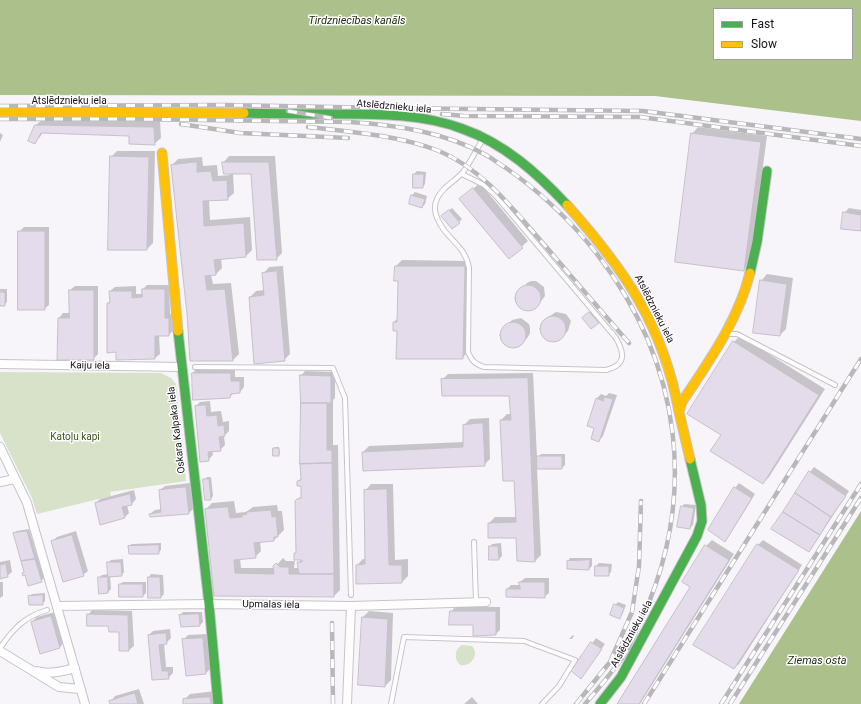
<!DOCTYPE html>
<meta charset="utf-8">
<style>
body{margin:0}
#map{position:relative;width:861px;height:704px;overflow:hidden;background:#f8f5fa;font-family:Roboto,sans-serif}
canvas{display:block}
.legend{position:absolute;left:713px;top:8px;width:140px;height:52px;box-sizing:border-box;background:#fff;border:1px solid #a2a0a3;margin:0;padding:5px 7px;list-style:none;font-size:12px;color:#16111a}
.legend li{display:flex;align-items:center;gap:8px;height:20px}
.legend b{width:20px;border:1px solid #a2a0a3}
</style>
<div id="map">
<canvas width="861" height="704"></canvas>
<ul class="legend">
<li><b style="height:5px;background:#4caf50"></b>Fast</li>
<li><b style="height:5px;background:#ffc107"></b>Slow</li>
</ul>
</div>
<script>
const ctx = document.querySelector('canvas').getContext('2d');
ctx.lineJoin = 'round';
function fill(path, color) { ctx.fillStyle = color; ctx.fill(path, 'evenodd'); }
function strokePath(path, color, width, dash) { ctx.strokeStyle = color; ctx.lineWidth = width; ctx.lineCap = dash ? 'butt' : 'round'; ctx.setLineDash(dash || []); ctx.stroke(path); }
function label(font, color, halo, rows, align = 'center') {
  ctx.font = font + ' Roboto,sans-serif'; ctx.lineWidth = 3; ctx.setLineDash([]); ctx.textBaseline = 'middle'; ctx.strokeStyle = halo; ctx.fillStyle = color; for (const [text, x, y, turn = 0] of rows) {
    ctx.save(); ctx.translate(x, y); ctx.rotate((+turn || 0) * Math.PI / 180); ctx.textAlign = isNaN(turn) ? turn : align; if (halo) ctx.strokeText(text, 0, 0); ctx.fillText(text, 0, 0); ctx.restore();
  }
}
const green = new Path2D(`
 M0 372 161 373 171 378 176 384 186 481 110 492 111 496 37 514 32 498 0 433Z
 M462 645 472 646C480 655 471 667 460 665 454 659 454 649 462 645Z`);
const water = new Path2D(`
 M0 0H861V121L655 96 0 95ZM714 9H852V59H714Z
 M861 511V704H739Z`);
const shadow = new Path2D(`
 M43 119 160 121 161 138 154 144 130 135 43 132 40 137 34 143 36 125Z
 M698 127 767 136 750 263 744 270 692 134Z
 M0 133 3 135 0 142Z
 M117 151H155L153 243 147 249 111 157Z
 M229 156H275L282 253 276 259 252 173H233L234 193 227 199 209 200 210 220 250 217 252 250 246 256 221 258 222 268 216 274 211 275 213 284 231 283 239 354 233 360 188 314 172 165 178 159 202 157 203 166 217 165 218 176 230 175 223 163Z
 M417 171 426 172 425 184 423 187 414 174Z
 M480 183 528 241 509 258 467 194Z
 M415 192 427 196 425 204 422 207 410 204 412 195Z
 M452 208 462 219 459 222 442 216Z
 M849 208 861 210V230L844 213Z
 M24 227H49V305L44 309 19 232Z
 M402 260 470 261 468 352 462 358 398 330 394 322 398 318 399 280 396 266Z
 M283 266 290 354 284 360 250 297 256 291 265 290 263 274 269 267Z
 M767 274 793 278 786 329 780 335 754 332 761 281Z
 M531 281H536L544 287 545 296 535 309 526 310 518 305 516 300V295L527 283Z
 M147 285H169L170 314H173V330L169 335H159L160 354 155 358 117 359V351L108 303 111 301 110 291 115 287 136 286V294H143V289Z
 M75 286H98V354L93 359H58L59 318 63 313H70V290Z
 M0 289H7V302L4 305H0Z
 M592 310 601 319 591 328 586 315Z
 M556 312 566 314 571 321 568 331 564 335 555 341H551L543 335 541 331 542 325 548 317Z
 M521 318 529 324 530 328V333L528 337 523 342 515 347H510L503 342 501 332 512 320Z
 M740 336 825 389 769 477 763 483 722 434 734 342Z
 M197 368 235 369V377H244V387L240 392 234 393 229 397 194 399 193 373Z
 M305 371 335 372V398L333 400V445H338L340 590 334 596 214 595 206 509 212 503 234 501 236 513 246 512 253 507 277 505 278 511H282L284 530 274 540 260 541 261 551 255 557 240 558 241 568H274L283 558 286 561H295L294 568H299L298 563 302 559 295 553 297 551 296 501 302 495V485L298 481 302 478V403L301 376Z
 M533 373 537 458 541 454H565V465L562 468H537L541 555 535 561 518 560 517 537 489 523 495 517H517L515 480 501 420 507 414H512L510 395 442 380 448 374Z
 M609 393 617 395 603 436 599 441 595 428 596 399 601 394 606 396Z
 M210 401 211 412 221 411 223 422 229 421V431L224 436 225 445 220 450H212L213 455 208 460 196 406 200 402Z
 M489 418 490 459 484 465 363 452 369 446 464 442V425L470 419Z
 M275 447H279L280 454 279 455 274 448Z
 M814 467 849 491 813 546 809 551 810 472Z
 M207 477H211L213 496 211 499 204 480Z
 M190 483 193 509 188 514H150L155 510 162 509 160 490 165 486Z
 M739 483 755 494 729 536 725 540 735 488Z
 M371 484H393L395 560 408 559V576L402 582 357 565 363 559H366L365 491Z
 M134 490 136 499 132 504 127 505 129 513 125 517 96 503 100 499Z
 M684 504 696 505 693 525 690 528 682 507Z
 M29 529 44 578 41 581 25 571 14 533 17 531Z
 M76 531 88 571 83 575 53 541 57 537Z
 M712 540 734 554 640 704H618L691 587 706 546Z
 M763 540 802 565 739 664 734 668 758 545Z
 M161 543V550L158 553 129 546 132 544Z
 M501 543 502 556 499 559 490 547 492 544Z
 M570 558H592V566L589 569 568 568V561Z
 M123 559 124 572 122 575 110 576 111 589 108 592 99 578 102 575 109 574 108 563 111 560Z
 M10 560 12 572 7 576 0 578V562Z
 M599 563 612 564 611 572 608 575 596 566Z
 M151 574 163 575 164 594 161 597 149 577Z
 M525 578H549V593L544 597 507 589 511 585H520V582Z
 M0 582H3V596L0 598Z
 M123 582H146V593L143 596 120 584Z
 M45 593V601L42 604 29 597 32 594Z
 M618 602 626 605 622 615 619 618 615 605Z
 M455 607H500V630L496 634 474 624 451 612Z
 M92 610 132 611 134 646 129 650H120L119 631 88 615Z
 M369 611 393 613 391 680 385 686 363 617Z
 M55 612 64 643 60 647 41 653 32 622 37 617Z
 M183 612H202L203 622 200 625 180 615Z
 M170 629 171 638 166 643H164L166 667H173V673L168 678 153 679 149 635 153 631Z
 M207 634 210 669 206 673 183 640 188 635Z
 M573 635 574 636 572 639H569Z
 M596 638 605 644 581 677 572 671Z
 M139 689 144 704H111V701L115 696Z
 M216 691 217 704H184V700L190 694Z
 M472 697 478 704H464Z`);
const building = new Path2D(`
 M35 125 154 127 155 145 129 144V136L41 133 35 144 28 141Z
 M691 133 761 142 744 271 675 262Z
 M110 156 149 157 147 250H108Z
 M197 162V172L211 171 213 181 227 180 228 200 203 201 204 226 244 223 246 257 214 260 216 275 205 276 207 290 225 289 233 361H190L187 314 171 165Z
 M222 162H269L277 260H257L251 174H224Z
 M413 174H424L423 188H413Z
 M473 188 523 248 509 259 459 199Z
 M411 195 425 199 422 208 409 204Z
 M449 210 460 223 452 229 441 216Z
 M843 212 861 215V231L841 229Z
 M18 231H45V310H18Z
 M395 266H465L463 359H396L397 331H393V322H397L398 281H394Z
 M277 271 285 361 254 364 249 297 264 295 262 273Z
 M760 280 787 284 780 336 753 333Z
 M515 298a13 13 0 1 1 26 0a13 13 0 1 1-26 0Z
 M142 289H165V318H169V336H155V359L116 360V352L107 353V303H110L109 291H132V298L142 297Z
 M69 290H94V360H57L58 318H69Z
 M0 292H5V306H0Z
 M589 312 599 323 591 329 582 318Z
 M540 329a13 13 0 1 1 26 0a13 13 0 1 1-26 0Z
 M500 335a13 13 0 1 1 26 0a13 13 0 1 1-26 0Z
 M733 341 819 395 763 484 710 451 721 435 687 414Z
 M192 373H231V381H240V393L231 394 230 398 193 400Z
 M300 375 331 376V403H301Z
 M528 378 535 562 517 561 516 538H488V523L516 522 514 481H503L500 420H511L509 396H442L441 379Z
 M604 397 613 399 599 442 591 439 594 428 587 426 596 398 603 401Z
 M301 403H327V450H332V463L300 464Z
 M206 405 207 416 217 415 218 426 224 425 225 436 219 437 221 451 208 452 209 461 200 462 195 406Z
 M483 423 485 466 363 471 362 452 463 447V425Z
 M273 448H279V456H273Z
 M537 456H562V469H537Z
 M332 463 334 574H299L297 562H302V560H294V553H296L295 501 297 499 301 498V486H297V481L301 480 300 464Z
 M809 471 846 496 831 517 795 493Z
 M203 479H209L211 500H205Z
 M186 487 189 514 150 517 149 514 161 512 159 490Z
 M734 487 752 498 725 542 708 530Z
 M387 489 389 565H402V583L356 584V565L365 564 364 490Z
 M795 493 831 517 820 535 783 512Z
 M130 494 132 505 122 507 125 518 100 525 95 503Z
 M681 506 694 508 690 529 677 527Z
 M228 507 230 518 242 517V515L247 514 246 512 271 510 272 517 276 516 278 537H274V541L254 543 256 558 234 560 235 573 274 574 273 566 276 563 280 567H289V574H334V597L214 596 205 509Z
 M783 512 820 535 809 552 771 529Z
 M27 531 35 559 21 561 13 533Z
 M72 535 84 576 63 582 51 541Z
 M757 544 799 570 734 669 693 645Z
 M159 545V554H129L128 546Z
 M705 545 729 560 639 704H617L690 587 682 582Z
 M489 546H498L499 560H489Z
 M35 559 42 582 28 586 25 575 23 576 22 573 24 572 21 561Z
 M590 560 589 570 567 569V561Z
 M107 562H121L122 576 108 577Z
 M6 564 8 577 0 579V565Z
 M595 566H609V576H595Z
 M98 577H108V593L99 594Z
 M148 577H160L161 598H148Z
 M519 582H545V598L506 597V589H520Z
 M119 584H143V597H119Z
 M43 595V605H29L28 596Z
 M614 604 624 608 620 619 610 615Z
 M450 611H496V635L473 636V625H449Z
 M87 614 128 615 129 651H119V632H109L108 626H87Z
 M199 614 200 626 181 627 179 615Z
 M51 616 60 648 40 654 31 622Z
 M362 617 388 619 385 687 358 685Z
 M166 633 167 644 159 645 162 671H168L169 679 152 680 148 635Z
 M203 638 206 674 186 676 182 639Z
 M591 642 602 649 581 679 571 671Z
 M135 693 138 704H110L109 701Z
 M210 697 211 704H183V699Z`);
const lane = new Path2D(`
 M462 174 484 185 496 196 616 338C625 354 626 365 606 370L484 367C475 364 472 361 468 352L469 268C466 250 455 244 444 230 434 216 430 203 444 189 450 183 457 179 463 172 471 162 476 149 484 138
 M726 334H737L835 385
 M195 367 333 368 345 398 351 595
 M474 542 476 602
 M0 648C13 629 24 617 47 610
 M391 704 404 637 524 641 575 660 559 686 542 704`);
const street = new Path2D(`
 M0 364 181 367
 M0 447 27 503 85 704
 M0 482 15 479
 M57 606 209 604 351 606 486 602
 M0 651 59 687 80 689
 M37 671C49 675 63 671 75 668
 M347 704 351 606`);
const fast = new Path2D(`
 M244 113C275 114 306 114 337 114 379 114 424 114 463 129 505 144 537 173 567 205
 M750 273 757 242 767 171
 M178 331 209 604 218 704
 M600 704 621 677 697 536 702 521 701 505 690 459`);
const slow = new Path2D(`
 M0 112 244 113
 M162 153 178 331
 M567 205C625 270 663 325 679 412
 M690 459 679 412 682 402C709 361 738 321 750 273`);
const rail = new Path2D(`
 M0 106 224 105 388 108 643 111 861 139
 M288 111 331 118
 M442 114 464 116 640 117 861 146
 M0 119H131L350 122C396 125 445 132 486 155 493 159 499 164 506 168 542 193 570 220 597 254 682 364 699 497 640 623 635 633 631 643 626 652 616 668 598 689 585 704
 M181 124 240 133 348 138
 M308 127C352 132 397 135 439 151 485 170 516 213 548 249 575 281 602 312 629 343
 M332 623 333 704
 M576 704 610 662 632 612 639 566 641 501
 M644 704 861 359
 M721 704 861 484
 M730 704 861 498`);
const streetNames = [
 ["Atslēdznieku iela",69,101],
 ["Atslēdznieku iela",394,107,5],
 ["Atslēdznieku iela",654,309,63],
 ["Kaiju iela",90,366,1],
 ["Oskara Kalpaka iela",177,430,-97],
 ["Upmalas iela",271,605,1],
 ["Atslēdznieku iela",632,634,-61]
];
const parkNames = [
 ["Katoļu kapi",75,437]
];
const waterNames = [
 ["Tirdzniecības kanāls",357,21],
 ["Ziemas osta",817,661]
];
fill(green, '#d8e2c8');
fill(water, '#acc08b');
fill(shadow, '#0003');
fill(building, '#e4dbeb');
strokePath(building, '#c4c1c7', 1);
strokePath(lane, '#c7c3ca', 6);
strokePath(street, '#c7c3ca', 10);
strokePath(fast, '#c7c3ca', 11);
strokePath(slow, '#c7c3ca', 11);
strokePath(lane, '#fefefe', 4);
strokePath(street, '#fefefe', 8);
strokePath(fast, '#4caf50', 9);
strokePath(slow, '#ffc107', 9);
strokePath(rail, '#b8b7b9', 4.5);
strokePath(rail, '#fff', 3, [9]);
label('10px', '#16111a', '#fff', streetNames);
label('10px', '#42561e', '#fff', parkNames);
label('italic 11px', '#222e0d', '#fff', waterNames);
</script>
